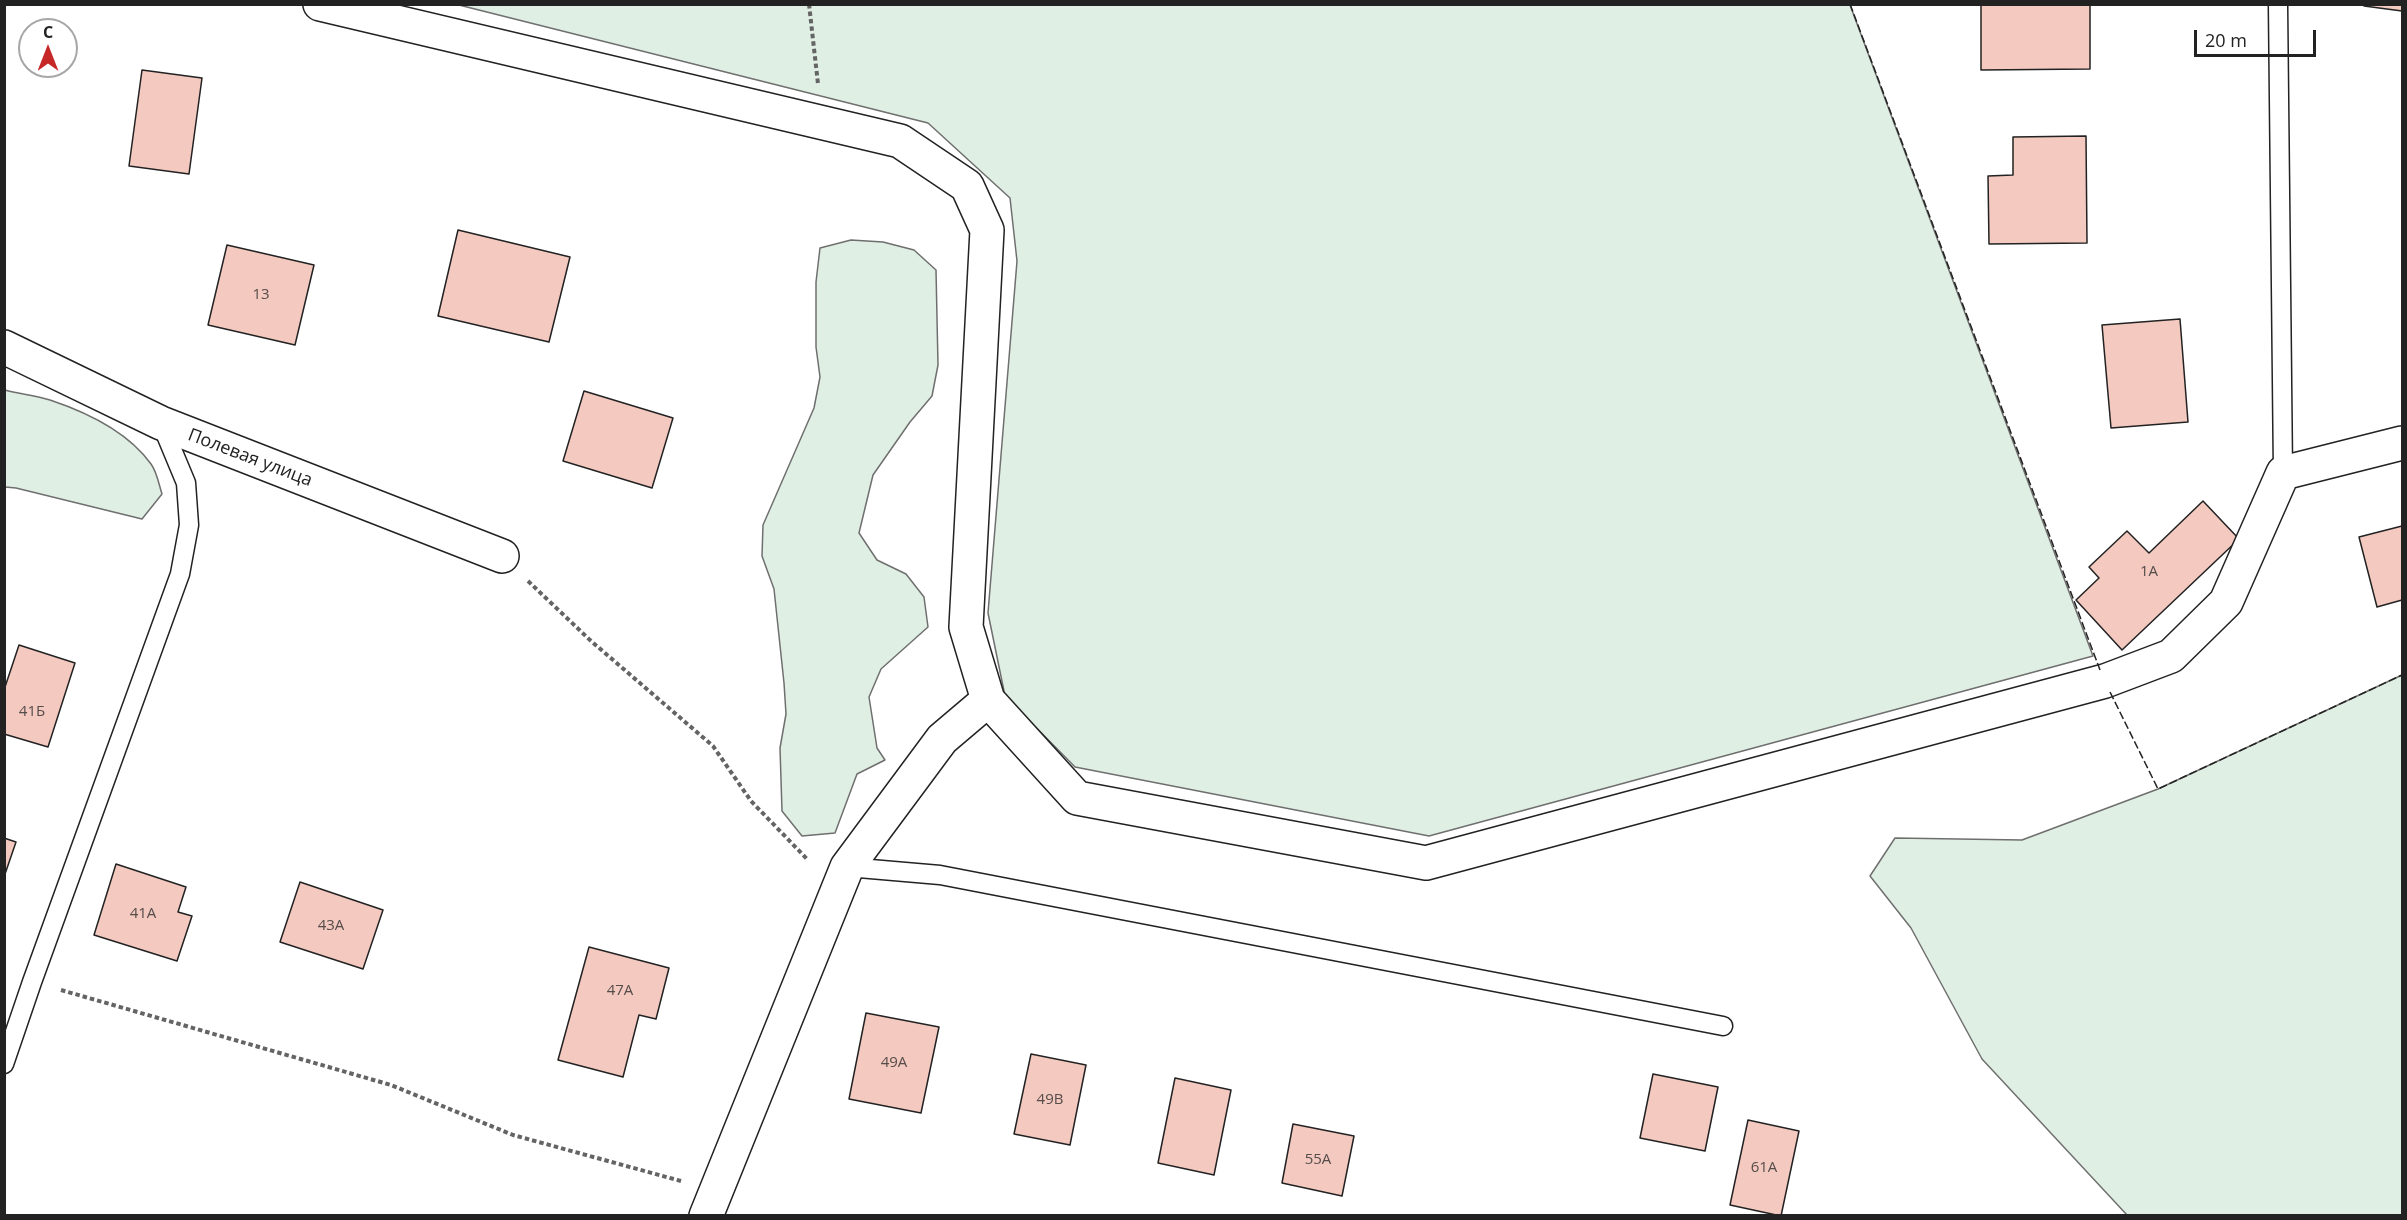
<!DOCTYPE html>
<meta charset="utf-8">
<style>
body{margin:0}
#map{position:relative;width:2407px;height:1220px;overflow:hidden;background:#fff;font-family:"Open Sans",sans-serif}
canvas{display:block}
.frame{position:absolute;inset:0;border:6px solid #222;pointer-events:none}
.north{position:absolute;left:18px;top:18px;width:60px;height:60px;box-sizing:border-box;background:#fff;border:2px solid #a7a7a7;border-radius:50%;rotate:0deg;font-size:16px;font-weight:700;line-height:24px;text-align:center;color:#222}
.north::after{content:'';display:block;margin:auto;width:21px;height:27px;background:#c62828;clip-path:polygon(50% 0,100% 100%,50% 72%,0 100%)}
.scale{position:absolute;left:2194px;top:30px;width:122px;height:27px;box-sizing:border-box;border:3px solid #222;border-top:0;padding-left:8px;font-size:18px;line-height:21px;white-space:nowrap;color:#222;-webkit-text-stroke:4px #fff;paint-order:stroke}
</style>
<div id="map">
<canvas width="2407" height="1220"></canvas>
<div class="frame"></div>
<div class="north">С</div>
<div class="scale">20 m</div>
</div>
<script>
const ctx = document.querySelector('canvas').getContext('2d');
ctx.lineJoin = 'round';
function fill(path, color) { ctx.fillStyle = color; ctx.fill(path, 'evenodd'); }
function strokePath(path, color, width, dash) { ctx.strokeStyle = color; ctx.lineWidth = width; ctx.lineCap = dash ? 'butt' : 'round'; ctx.setLineDash(dash || []); ctx.stroke(path); }
function label(font, color, halo, rows, align = 'center') {
  ctx.font = font + ' "Open Sans",sans-serif'; ctx.lineWidth = 4.5; ctx.setLineDash([]); ctx.textBaseline = 'middle'; ctx.strokeStyle = halo; ctx.fillStyle = color; for (const [text, x, y, turn = 0] of rows) {
    ctx.save(); ctx.translate(x, y); ctx.rotate((+turn || 0) * Math.PI / 180); ctx.textAlign = isNaN(turn) ? turn : align; if (halo) ctx.strokeText(text, 0, 0); ctx.fillText(text, 0, 0); ctx.restore();
  }
}
const green = new Path2D(`
 M459 5H1850L2093 656 1429 836 1075 767 1005 696 988 613 1017 261 1010 198 928 123Z
 M851 240 883 242 914 250 936 270 938 365 932 396 910 422 873 475 859 533 877 560 906 574 924 597 928 627 881 669 869 697 877 748 885 760 857 774 835 833 802 836 782 811 780 748 786 714 784 683 774 589 762 556 763 525 814 408 820 377 816 347V282L820 248Z
 M5 390C19 394 35 395 50 400 86 412 128 432 151 464 157 472 159 485 162 494L142 519 16 488 5 487Z
 M2402 675V1215H2127L1982 1059 1911 928 1870 876 1895 838 2022 840 2158 789Z`);
const building = new Path2D(`
 M1981 4H2090V69L1981 70Z
 M2364 4H2402V11L2364 6Z
 M142 70 202 78 189 174 129 166Z
 M2086 136 2087 243 1989 244 1988 176 2013 175V137Z
 M458 230 570 257 549 342 438 316Z
 M227 245 314 265 295 345 208 325Z
 M2180 319 2188 422 2111 428 2102 325Z
 M584 391 673 418 652 488 563 461Z
 M2203 501 2239 539 2122 650 2076 600 2099 578 2089 567 2127 531 2149 553Z
 M2402 526V600L2377 607 2359 537Z
 M19 645 75 663 48 747 4 734V690Z
 M4 838 16 842 4 877Z
 M116 864 186 887 178 912 192 916 177 961 94 935Z
 M300 882 383 910 363 969 280 942Z
 M589 947 669 968 656 1019 639 1015 623 1077 558 1060Z
 M866 1013 939 1027 921 1113 849 1099Z
 M1031 1054 1086 1065 1070 1145 1014 1134Z
 M1653 1074 1718 1087 1705 1151 1640 1138Z
 M1175 1078 1231 1090 1214 1175 1158 1163Z
 M1748 1120 1799 1131 1781 1216 1730 1205Z
 M1293 1124 1354 1136 1342 1196 1282 1183Z`);
const path = new Path2D(`
 M809 4 818 84
 M528 581 591 641 713 746 751 801 808 860
 M61 990 391 1085 513 1135 681 1181`);
const lane = new Path2D(`
 M2278 4 2283 473
 M847 867 940 875 1723 1026
 M4 1064 32 982 180 574 189 525 186 483 161 423`);
const street = new Path2D(`
 M320 4 900 141 967 186 987 230 966 627 988 700 1077 798 1426 863 2105 681 2171 656 2226 602 2283 473 2402 443
 M4 347 161 423 502 556
 M706 1216 847 867 942 739 988 700`);
const fence = new Path2D(`
 M1850 4 2100 670
 M2110 692 2158 789 2402 675`);
const numberNames = [
 ["13",261,295],
 ["1А",2149,572],
 ["41Б",32,712],
 ["41А",143,914],
 ["43А",331,926],
 ["47А",620,991],
 ["49А",894,1063],
 ["49В",1050,1100],
 ["55А",1318,1160],
 ["61А",1764,1168]
];
const streetNames = [
 ["Полевая улица",250,458,21]
];
fill(green, '#e0efe3');
strokePath(green, '#6f6f6f', 1.5);
fill(building, '#f3c9c0');
strokePath(building, '#222', 1.5);
strokePath(lane, '#222', 21);
strokePath(street, '#222', 36);
strokePath(path, '#646464', 4, [4.5, 3]);
strokePath(lane, '#fff', 18);
strokePath(street, '#fff', 33);
strokePath(fence, '#222', 1.5, [8, 3]);
label('15px', '#564c4a', null, numberNames);
label('18px', '#222', '#fff', streetNames);
</script>
